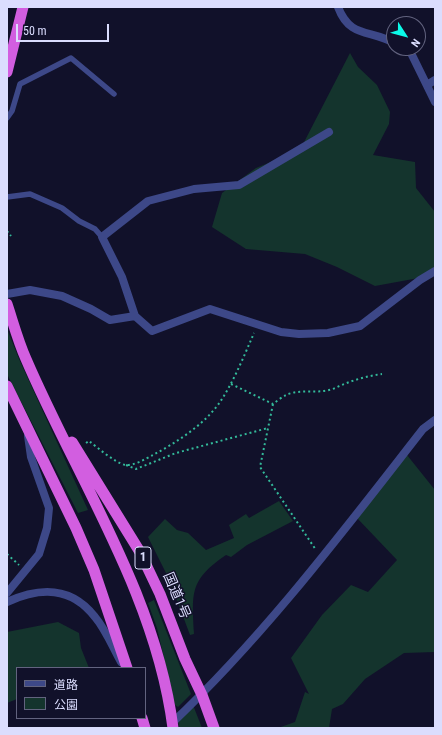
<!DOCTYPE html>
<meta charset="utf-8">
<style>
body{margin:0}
#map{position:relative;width:442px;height:735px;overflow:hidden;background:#11112a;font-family:"Roboto Condensed","Noto Sans JP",sans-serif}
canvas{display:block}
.frame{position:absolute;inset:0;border:8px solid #dbddfe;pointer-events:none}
.legend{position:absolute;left:16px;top:667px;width:130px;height:52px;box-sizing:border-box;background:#11112a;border:1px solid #62637f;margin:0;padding:5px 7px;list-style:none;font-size:12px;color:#dbddfe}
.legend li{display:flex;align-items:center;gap:8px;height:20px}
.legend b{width:20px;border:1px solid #62637f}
.north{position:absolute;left:386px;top:16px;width:40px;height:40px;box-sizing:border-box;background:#11112a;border:1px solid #62637f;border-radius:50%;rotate:126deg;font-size:11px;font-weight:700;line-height:16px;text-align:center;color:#dbddfe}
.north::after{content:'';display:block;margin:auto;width:14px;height:18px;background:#0bfae8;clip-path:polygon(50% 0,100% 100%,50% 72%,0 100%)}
.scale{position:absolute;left:16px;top:24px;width:93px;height:18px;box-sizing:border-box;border:2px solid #dbddfe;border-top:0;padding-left:5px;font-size:12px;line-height:14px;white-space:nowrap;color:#dbddfe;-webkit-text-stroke:3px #11112a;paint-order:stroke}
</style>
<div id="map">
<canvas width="442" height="735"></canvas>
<div class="frame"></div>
<ul class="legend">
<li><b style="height:5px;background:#3d4888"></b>道路</li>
<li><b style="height:11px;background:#14342d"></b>公園</li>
</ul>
<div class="north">N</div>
<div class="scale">50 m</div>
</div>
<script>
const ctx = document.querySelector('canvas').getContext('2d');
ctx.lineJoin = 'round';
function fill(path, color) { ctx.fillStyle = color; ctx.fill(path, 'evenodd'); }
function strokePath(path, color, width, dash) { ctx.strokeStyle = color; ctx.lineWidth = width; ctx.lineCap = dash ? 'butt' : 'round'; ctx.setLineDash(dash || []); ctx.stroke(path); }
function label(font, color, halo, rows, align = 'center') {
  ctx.font = font + ' "Roboto Condensed","Noto Sans JP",sans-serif'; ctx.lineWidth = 3; ctx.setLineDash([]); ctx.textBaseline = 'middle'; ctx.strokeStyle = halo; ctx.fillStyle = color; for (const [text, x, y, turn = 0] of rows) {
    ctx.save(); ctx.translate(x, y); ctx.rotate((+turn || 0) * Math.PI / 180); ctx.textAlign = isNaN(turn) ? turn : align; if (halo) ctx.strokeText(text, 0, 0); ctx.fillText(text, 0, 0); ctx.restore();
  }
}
const green = new Path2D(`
 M350 53 358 67 377 85 390 112 389 124 373 155 415 162 416 188 435 212V272L424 277 375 286 337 267 305 254 246 249 212 227 222 193 256 168 300 150Z
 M7 329 19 359 88 510 78 513 7 374Z
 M407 455 435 490V652L404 653 365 679 343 704 332 709 329 728H278L295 722 305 692 309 694 291 658 322 615 351 585 368 592 397 560 357 518Z
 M279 501 293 521 247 545 231 557 226 555C189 580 192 593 194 634L190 635 169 579 148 537 165 519 177 530 188 533 206 550 234 538 229 525 246 514 249 518Z
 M154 600 191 694 178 707 175 705 157 628 148 603Z
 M58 622 79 633 81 648 89 668H17V699L7 703V632Z
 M193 705 202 728H179L178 721Z`);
const path = new Path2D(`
 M7 231 11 236
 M231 384 273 404C277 401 282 397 286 395 301 388 320 395 335 388 350 381 366 376 382 374
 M273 404 260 467 316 550
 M86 443 89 441C98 448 114 462 125 465 134 466 145 459 153 455 177 442 204 425 220 402 234 381 244 356 254 333
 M126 465 136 469 176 453 268 428
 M7 554 19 565`);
const service = new Path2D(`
 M7 118 12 111 20 84 71 58 114 94
 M7 197 30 194 62 208 79 221 95 229 102 237`);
const minor = new Path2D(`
 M338 7C350 39 371 29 394 43
 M402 48 411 53 435 102
 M427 85 435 80
 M7 294 30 290 62 296 91 309 110 320 135 316 152 331 210 309 281 332 299 334 328 333 360 326 420 280 435 271
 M135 316 122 277 102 237 148 201 194 189 239 185 329 132
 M172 723C266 634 344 530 423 429L435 420`);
const tertiary = new Path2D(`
 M7 593 39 554 47 528 49 508 31 457 28 436
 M7 602C40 587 71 586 95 617 106 630 113 648 121 662`);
const trunk = new Path2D(`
 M7 72 23 7
 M7 304C13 322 18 341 26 359 78 480 156 595 173 728
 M7 386 76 528 94 570 127 668
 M72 442 140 552 160 594 185 659 202 695 214 728
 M142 718 145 728`);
const shields = [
 [143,558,16]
];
const shieldNames = [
 ["1",143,558]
];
const streetNames = [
 ["国道1号",176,596,67]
];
fill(green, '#14342d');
strokePath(path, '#33ba9a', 2, [2, 3]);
strokePath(service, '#3d4888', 5.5);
strokePath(minor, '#3d4888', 8);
strokePath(tertiary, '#3d4888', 8);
strokePath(trunk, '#d25ee0', 11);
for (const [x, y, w] of shields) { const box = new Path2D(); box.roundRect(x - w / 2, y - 11, w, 22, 3); ctx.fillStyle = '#11112a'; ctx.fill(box); strokePath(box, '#dbddfe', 1); }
label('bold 13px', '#dbddfe', null, shieldNames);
label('14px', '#dbddfe', '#11112a', streetNames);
</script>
